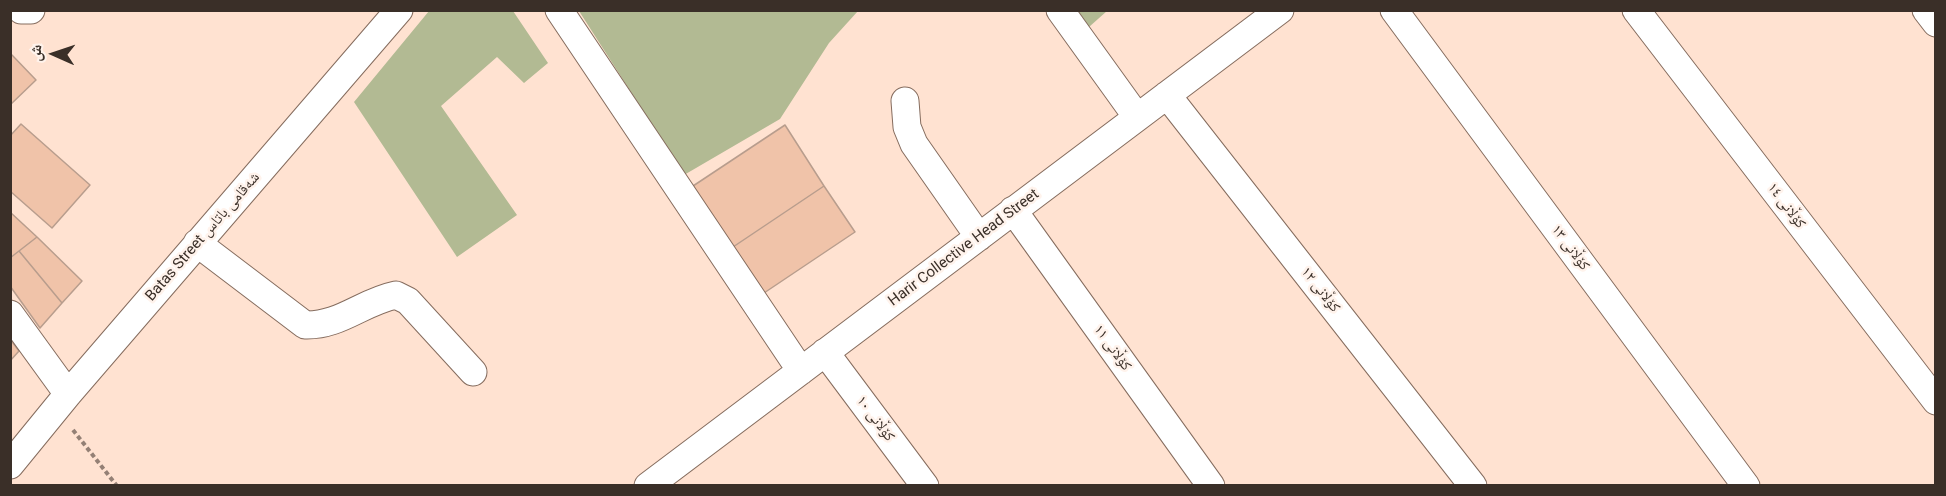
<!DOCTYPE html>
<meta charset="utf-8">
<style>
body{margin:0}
#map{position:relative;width:1946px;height:496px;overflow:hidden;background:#ffe2d1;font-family:Roboto,"Noto Naskh Arabic",sans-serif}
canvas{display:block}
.frame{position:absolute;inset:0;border:12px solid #3a2f28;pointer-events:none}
.north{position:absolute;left:24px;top:24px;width:60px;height:60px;-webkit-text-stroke:4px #fff3ec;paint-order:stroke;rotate:273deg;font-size:16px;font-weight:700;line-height:24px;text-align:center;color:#3a2f28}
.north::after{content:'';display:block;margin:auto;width:21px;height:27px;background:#3a2f28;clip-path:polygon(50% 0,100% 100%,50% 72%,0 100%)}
</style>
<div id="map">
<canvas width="1946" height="496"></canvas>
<div class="frame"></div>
<div class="north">ش</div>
</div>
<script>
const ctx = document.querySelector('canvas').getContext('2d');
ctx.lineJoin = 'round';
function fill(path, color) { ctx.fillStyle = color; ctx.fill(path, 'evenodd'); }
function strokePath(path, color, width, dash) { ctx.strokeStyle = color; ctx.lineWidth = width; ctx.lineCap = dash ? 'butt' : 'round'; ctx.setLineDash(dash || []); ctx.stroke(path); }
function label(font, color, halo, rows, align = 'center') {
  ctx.font = font + ' Roboto,"Noto Naskh Arabic",sans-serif'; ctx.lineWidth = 5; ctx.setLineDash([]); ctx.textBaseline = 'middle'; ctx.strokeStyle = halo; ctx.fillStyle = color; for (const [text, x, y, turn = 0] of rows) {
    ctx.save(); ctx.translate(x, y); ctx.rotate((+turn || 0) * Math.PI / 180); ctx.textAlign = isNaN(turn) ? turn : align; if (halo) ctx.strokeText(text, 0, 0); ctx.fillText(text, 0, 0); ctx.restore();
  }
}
const green = new Path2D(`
 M429 11H513L548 63 524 83 497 57 441 106 517 215 457 257 354 102Z
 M579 11H858L829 43 780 119 684 175Z
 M1076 11H1107L1089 27Z`);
const building = new Path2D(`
 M12 55 36 80 10 105V56Z
 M21 124 90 185 52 228 10 191V136Z
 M785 125 824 186 730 249 690 188Z
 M824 186 855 232 761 295 730 249Z
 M10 212 37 237 10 258Z
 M37 237 82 281 62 303 19 251Z
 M19 251 62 303 40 328 10 286V258Z
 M10 339 19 351 10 361Z`);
const path = new Path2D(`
 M73 430 117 486`);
const street = new Path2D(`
 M21 10H31
 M559 10 801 371
 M1060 10 1137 117
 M1394 10 1746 486
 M1636 10 1936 401
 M1926 10 1936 23
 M1167 95 1473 486
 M905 101 907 127 914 144 979 237
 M1013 210 1211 486
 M197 243 305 325C340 326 362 302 396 295L408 301 473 372
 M10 314 68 394
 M825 352 925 486
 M10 465 68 394 399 10
 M648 486 1280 10`);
const streetNames = [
 ["کۆڵانی ١٤",1786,206,53],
 ["Batas Street شەقامی باتاس",203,237,-49],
 ["Harir Collective Head Street",964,248,-37],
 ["کۆڵانی ١٣",1570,248,53],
 ["کۆڵانی ١٢",1320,290,52],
 ["کۆڵانی ١١",1112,348,54],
 ["کۆڵانی ١٠",875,419,53]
];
fill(green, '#b2ba93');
fill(building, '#f0c3a9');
strokePath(building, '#b89d8d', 1.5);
strokePath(street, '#856c5e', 29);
strokePath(path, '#948075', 4, [4.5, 3]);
strokePath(street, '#fff', 27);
label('15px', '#3a2f28', '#fff3ec', streetNames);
</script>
